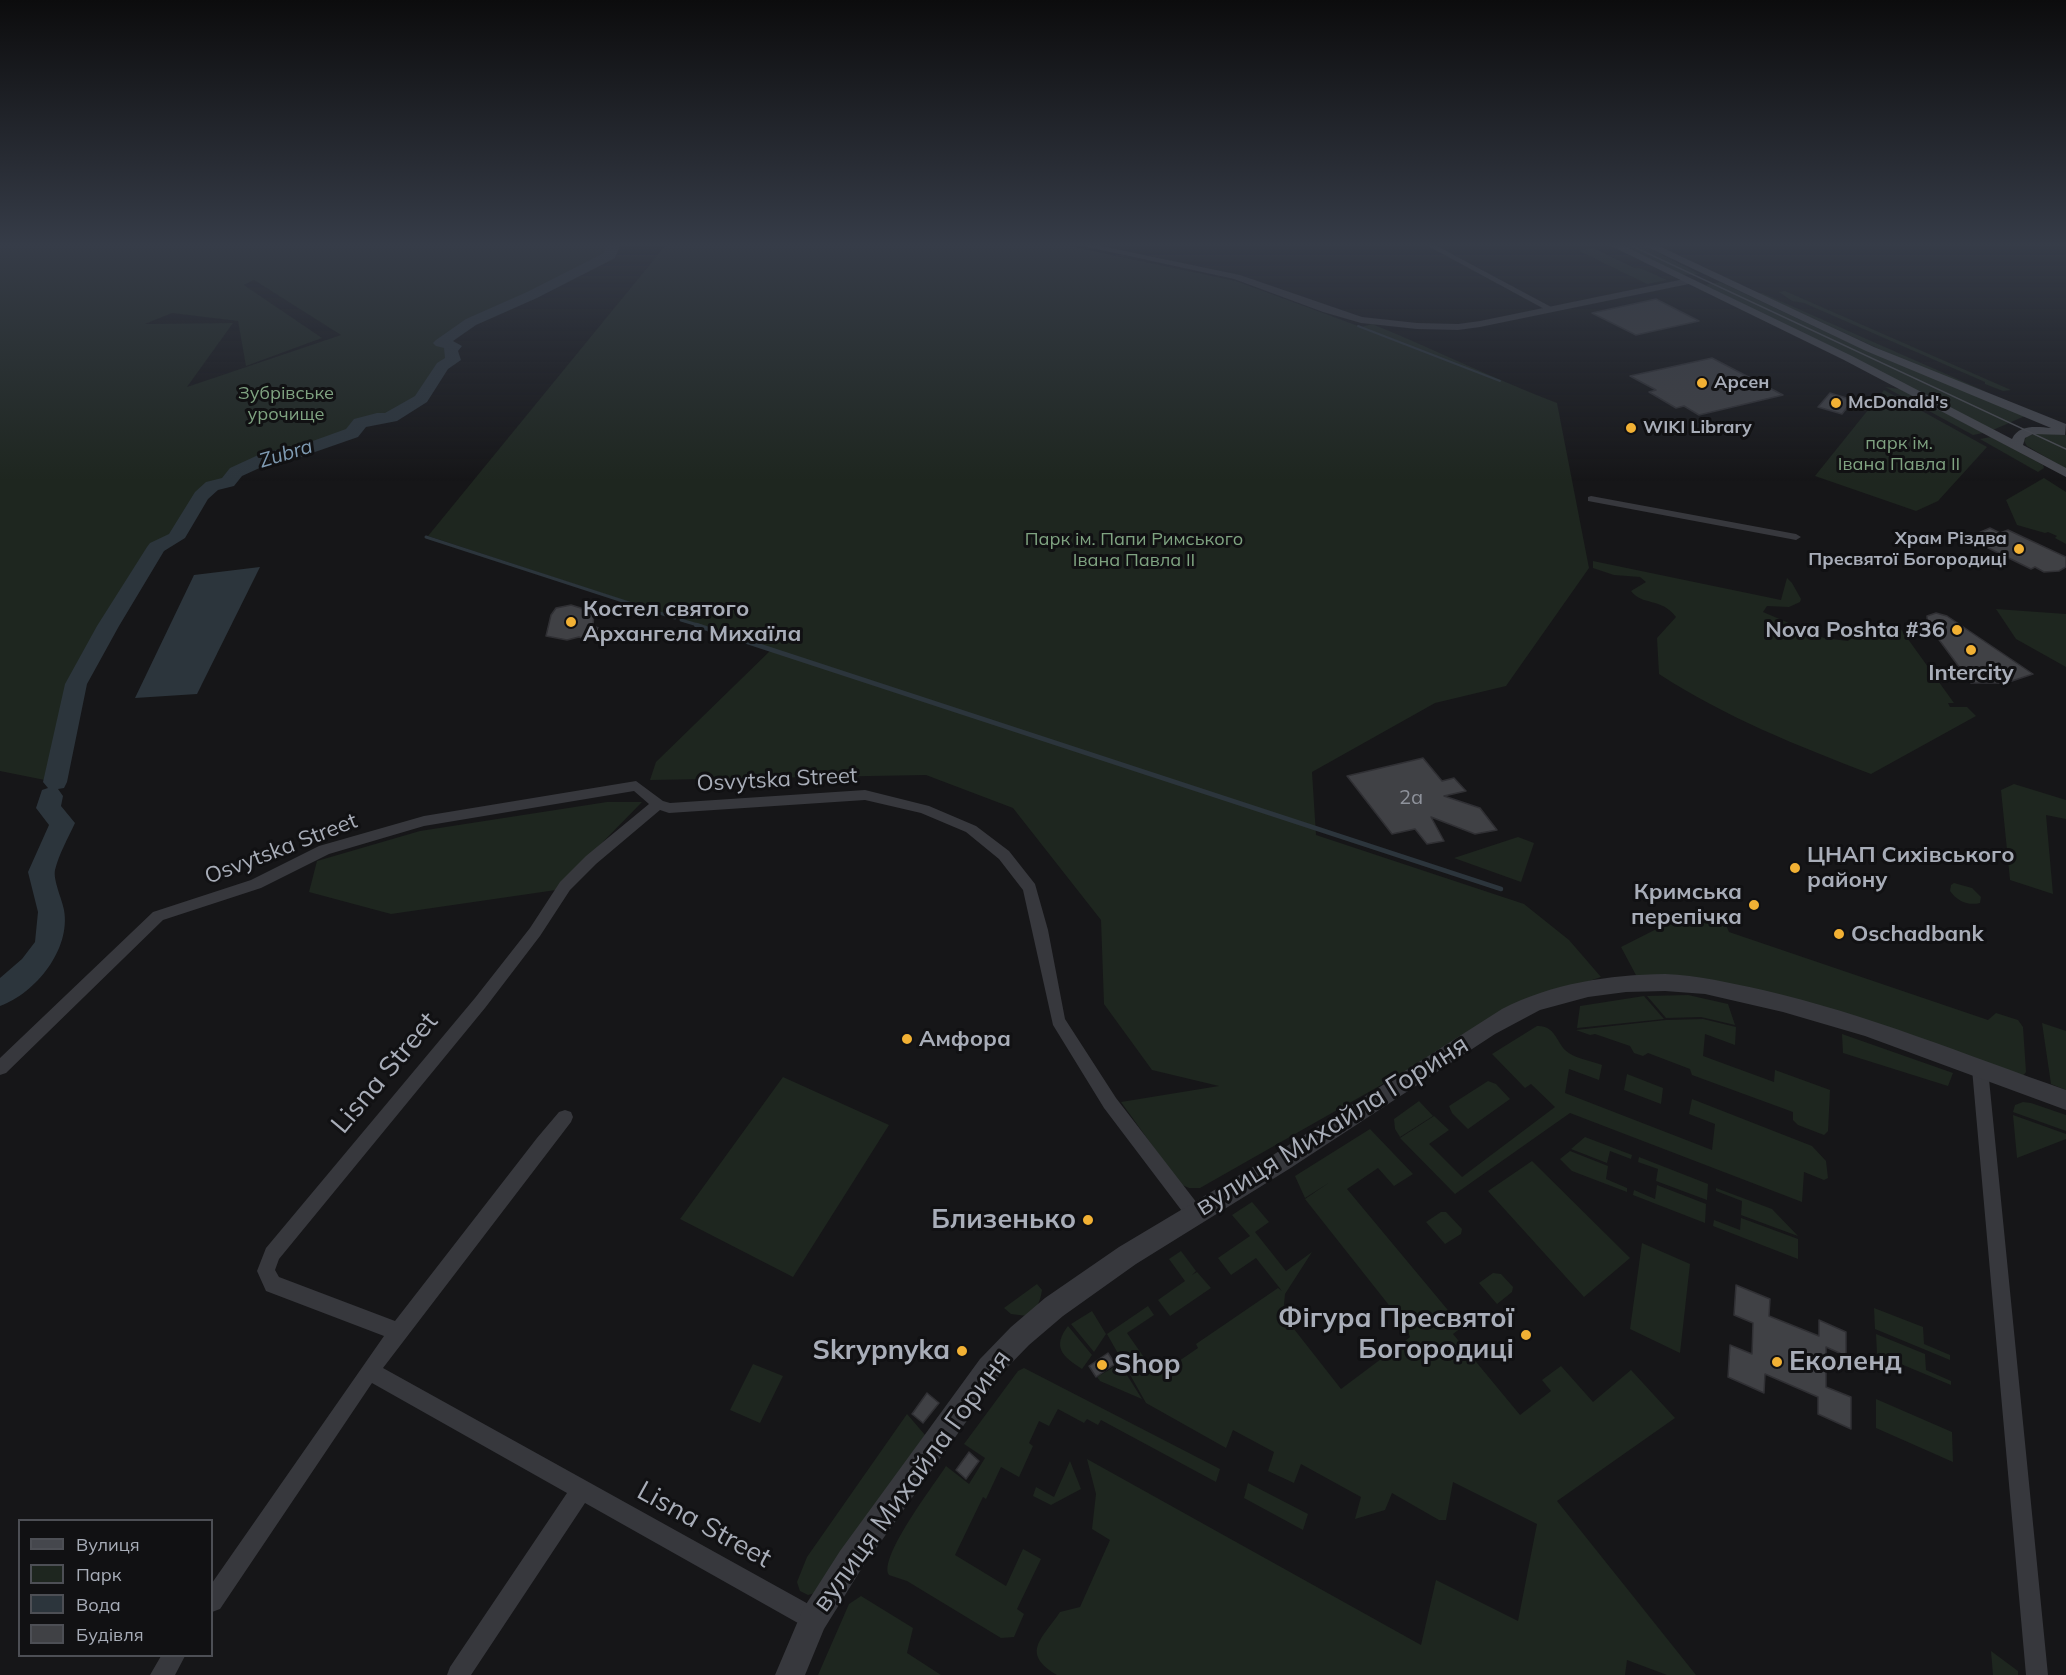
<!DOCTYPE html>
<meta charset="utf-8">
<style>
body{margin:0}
#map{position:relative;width:2066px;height:1675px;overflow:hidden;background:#161618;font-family:Mulish,sans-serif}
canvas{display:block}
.legend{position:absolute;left:18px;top:1519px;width:195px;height:138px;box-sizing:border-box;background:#111113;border:2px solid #4d4f55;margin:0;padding:8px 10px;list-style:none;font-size:18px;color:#a8adb8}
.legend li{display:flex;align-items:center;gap:12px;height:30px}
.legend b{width:30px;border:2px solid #4d4f55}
</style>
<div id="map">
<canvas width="2066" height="1675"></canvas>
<ul class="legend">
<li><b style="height:8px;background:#45474d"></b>Вулиця</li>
<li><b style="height:16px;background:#1e261f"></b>Парк</li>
<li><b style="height:16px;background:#2c353c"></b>Вода</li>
<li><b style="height:16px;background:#404145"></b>Будівля</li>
</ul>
</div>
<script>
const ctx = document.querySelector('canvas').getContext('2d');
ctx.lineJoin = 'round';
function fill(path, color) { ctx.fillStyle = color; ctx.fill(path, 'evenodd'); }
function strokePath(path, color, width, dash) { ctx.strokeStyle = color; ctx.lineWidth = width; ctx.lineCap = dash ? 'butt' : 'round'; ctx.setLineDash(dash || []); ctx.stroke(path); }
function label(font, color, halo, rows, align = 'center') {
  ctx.font = font + ' Mulish,sans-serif'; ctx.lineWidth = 6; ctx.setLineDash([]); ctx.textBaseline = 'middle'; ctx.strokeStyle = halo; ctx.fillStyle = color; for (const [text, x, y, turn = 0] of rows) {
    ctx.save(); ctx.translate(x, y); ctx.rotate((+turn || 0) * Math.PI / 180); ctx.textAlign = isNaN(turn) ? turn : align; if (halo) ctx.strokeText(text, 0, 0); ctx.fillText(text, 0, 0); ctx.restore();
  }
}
const green = new Path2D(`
 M0 246H614L610 255 532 295 471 322 442 342 454 346 450 350 453 360 442 366 421 399 391 417 382 420 377 418 361 423 352 433 286 456 275 454 236 472 228 482 212 486 201 496 178 534 157 547 108 626 76 684 55 782 0 771ZM254 280 341 335 187 387 233 323 145 324 172 313 238 321 246 366 322 338 244 285Z
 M665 246H1069L1236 281 1361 327 1372 324C1434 349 1494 379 1557 403L1589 568 1506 686 1435 703 1312 772 1316 835 1524 904 1569 940 1601 977 1527 1002 1200 1188H1189L1180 1184 1121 1102 1219 1086 1152 1070 1104 1004 1101 920 1013 808 926 775 650 780 656 762 772 649 428 536Z
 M1622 246H1645L1699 274 1682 275Z
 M1593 248 1635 268H1640L1667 280 1647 284 1579 251Z
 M1720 282 1841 339 2025 416 1993 430 1705 285Z
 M1785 291 2011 390 2003 391 1985 384V382L1804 303 1792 301 1779 292Z
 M1758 293H1762L1987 392 1916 366Z
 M1885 387 1900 389 1983 433 1973 435Z
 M1884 390 1987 447 1938 501 1916 511 1815 476Z
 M2040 433 2066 435V469L2027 446 2024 441 2027 436Z
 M1991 437 2043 465 2044 468 2038 472 1980 439Z
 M2044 478 2066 492V544L2055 538 2057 536 2048 532 2045 533 2017 525 2006 500Z
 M1593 561 1781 600 1787 578 1792 583 1801 599 1800 602 1789 607 1767 606 1763 612 1824 638 1848 641 1862 627 1889 624 1900 628 1954 703H1948L1950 707H1967L1976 716 1871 774C1798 746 1725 717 1659 674L1657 638 1676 617C1661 597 1642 606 1631 591L1646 582 1640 577 1614 575 1593 568Z
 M1996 609 2066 614V667L2016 639Z
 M2014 784 2066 800V819L2046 815 2053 894 2010 880 2001 790Z
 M607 802H642L556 890 391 914 309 892 317 861 420 831Z
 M1518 837 1534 843 1521 882 1454 858Z
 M1954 883 1972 888 1981 897 1980 903C1968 906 1957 901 1950 891L1951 885Z
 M1694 910 1724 921 1729 932 1988 1020 1996 1013 2018 1020 2023 1027 2026 1072 2023 1076 1849 1017 1637 977 1621 947Z
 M1688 995 1728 1004 1735 1025 1701 1017 1666 1018 1647 996Z
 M1644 996 1664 1019 1577 1028 1580 1006Z
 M1703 1019 1736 1027 1735 1045 1705 1034 1703 1056 1774 1082 1775 1070 1830 1090 1828 1131 1824 1135 1798 1125 1793 1120V1112L1692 1075 1690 1069 1648 1053 1643 1056 1634 1053 1630 1046 1595 1034 1590 1035 1576 1030 1666 1020Z
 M2042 1023 2066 1031V1090L2051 1084Z
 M1537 1026C1554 1025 1556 1040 1565 1050 1573 1058 1591 1061 1602 1065L1599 1080 1569 1069 1565 1093 1712 1150 1715 1124 1689 1114 1692 1099 1812 1146 1826 1161 1828 1178 1824 1180 1804 1172 1802 1202 1570 1113 1455 1194 1400 1138 1434 1116 1449 1130 1429 1144 1462 1177 1555 1107 1531 1084 1525 1088 1492 1054Z
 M1842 1034 1953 1073 1948 1086 1843 1053Z
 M1627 1074 1663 1088 1661 1104 1624 1090Z
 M783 1077 889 1125 793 1277 680 1219Z
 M1488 1081 1496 1084 1510 1099 1468 1129 1452 1113 1449 1106Z
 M1419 1101 1433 1116 1400 1137 1395 1129 1394 1119Z
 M2023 1102 2031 1103 2066 1115V1131L2013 1112 2015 1105Z
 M2013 1115 2066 1134V1139L2017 1158Z
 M1370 1129 1413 1174 1394 1186 1378 1168 1347 1189 1462 1327 1453 1334 1520 1415 1551 1391 1542 1380 1561 1366 1593 1402 1631 1370 1675 1418 1557 1501 1696 1675H1667L1627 1660 1625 1675H1057C1020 1653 1042 1639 1060 1612L1080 1607 1110 1540 1092 1529 1096 1494 1087 1459 1421 1645 1436 1580 1518 1621 1537 1524 1453 1482 1446 1520H1439L1392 1493 1385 1510 1355 1519 1361 1497 1301 1464 1294 1483 1268 1471 1274 1452 1233 1430 1226 1448 1146 1403 1107 1334 1148 1306 1154 1315 1127 1333 1157 1376 1198 1348 1196 1344 1278 1288 1282 1291 1256 1258 1231 1275 1218 1258 1250 1236 1232 1215 1252 1202 1269 1222 1255 1232 1286 1271 1312 1252 1285 1294 1283 1315 1341 1389 1405 1341 1410 1337 1407 1328 1305 1199 1330 1182 1305 1198 1295 1176Z
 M1585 1137 1632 1155 1631 1159 1610 1151 1607 1163 1571 1149Z
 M1570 1151 1608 1166 1606 1179 1627 1188V1192L1572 1171 1560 1159Z
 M1639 1157 1708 1184 1707 1200 1656 1181 1658 1169 1638 1162Z
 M1532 1161 1630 1258 1584 1297 1488 1191Z
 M1657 1185 1706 1204 1705 1223 1633 1195 1634 1190 1655 1199Z
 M1716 1188 1772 1209 1798 1236 1741 1215 1742 1201 1716 1191Z
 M1441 1212H1446L1462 1229 1461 1234 1445 1244 1426 1222Z
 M1741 1218 1798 1239V1259L1713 1226 1714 1220 1740 1230Z
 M1642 1243 1690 1264 1680 1353 1630 1329Z
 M1181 1251 1196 1271 1192 1275 1197 1272 1211 1288 1170 1316 1158 1300 1185 1281 1169 1259Z
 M1493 1273 1501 1274 1513 1287 1512 1292 1497 1304 1479 1283Z
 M1037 1284 1042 1290C1040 1303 1037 1308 1027 1316L1011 1314 1004 1308Z
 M1874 1308 1923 1327 1924 1344 1950 1355V1360L1875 1329Z
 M1092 1311 1106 1334 1094 1352 1071 1324Z
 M1068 1326 1092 1355 1082 1369C1062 1356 1052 1347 1068 1326Z
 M1876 1334 1925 1354 1926 1370 1951 1381V1385L1877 1354Z
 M753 1364 783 1376 760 1423 730 1410Z
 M1114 1367 1127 1375 1142 1399 1100 1381 1097 1377Z
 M1024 1368 1220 1469 1216 1482 1101 1420 1098 1425 1087 1419 1084 1423 1058 1409 1049 1426 1039 1421 1029 1443 1033 1446 1019 1477 1001 1467 986 1499 983 1497 955 1555 1006 1586 1023 1549 1041 1559 1017 1609 1024 1614 1014 1637 1001 1638 907 1581 889 1575C878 1558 934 1485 946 1466L969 1484 985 1458 964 1444 1018 1371Z
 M1876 1399 1952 1432 1953 1462 1876 1428Z
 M907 1414 925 1435 819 1592 808 1595 800 1591 797 1582 807 1557Z
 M1070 1461 1081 1489 1051 1505 1033 1496 1036 1487 1054 1497Z
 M1248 1483 1308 1514 1303 1530 1244 1498Z
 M861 1596 913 1628 907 1653 941 1675H818L849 1604Z
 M1991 1651 2018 1671V1675H1993Z`);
const water = new Path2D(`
 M260 567 197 694 135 698 194 575Z`);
const streamFar2 = new Path2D(`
 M1358 326 1500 381`);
const streamFar1 = new Path2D(`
 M426 537 675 618
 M681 620 701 626`);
const stream = new Path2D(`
 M696 625 1501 889`);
const river = new Path2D(`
 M607 246H620L615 258 537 298 476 325 453 341 462 346 458 351 461 360 448 369 427 402 397 421 366 427 358 437 292 460H277L242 476 234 486 218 490 208 499 185 538 164 551 119 626 87 684 67 782 64 788 58 789 63 796 61 806 75 823C68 838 59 854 55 870 53 880 62 899 64 910 71 949 36 993 0 1006V978L22 959 35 942 38 912 28 872 49 825 36 808 42 790 48 788 43 782 65 684 97 626 147 547 150 543 169 534 195 492 206 482 222 478 230 468 269 450 285 451 346 429 354 419 377 413H385L415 396 437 363 445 358 444 348 436 346 433 343 436 340 466 319 527 292 604 253Z`);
const building = new Path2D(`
 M1656 299 1699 321 1636 335 1592 313Z
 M1712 358 1783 395 1699 415 1684 406 1676 408 1649 392 1656 390 1630 376Z
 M1830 393 1853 400 1842 414 1818 407Z
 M1990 528 2000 533 2008 530 2066 557V567L2059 571 2044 572 2035 567 2031 569 1978 543 1987 539 1976 534Z
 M571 605 594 612 593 626 601 629 588 640 579 637 567 640 546 636 551 615 556 608Z
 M1936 613 1947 616 2033 674 2006 683H1971L1937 637 1928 631 1927 616Z
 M1423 758 1442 781 1454 778 1466 791 1444 796 1480 808 1497 830 1475 834 1431 817 1444 841 1427 844 1415 829 1392 834 1347 776Z
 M1736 1285 1770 1299 1769 1316 1819 1336V1320L1846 1332V1356L1826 1347V1387L1851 1397V1429L1818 1414V1397L1765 1374 1764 1393 1728 1377 1730 1345 1752 1354 1753 1323 1734 1315Z
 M1108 1353 1115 1364 1096 1377 1089 1366Z
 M927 1393 939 1403 923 1423 912 1414Z
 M969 1452 979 1461 966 1479 956 1470Z`);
const minor = new Path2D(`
 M1428 246H1437L1555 309 1548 311Z
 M1591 496 1796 534 1801 537 1796 540 1588 501V497Z
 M636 781 663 801 670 803 865 790 929 806 976 826 1009 851 1035 884 1048 930 1065 1019 1116 1098 1200 1207 1203 1213 1200 1219 1194 1221 1188 1219 1104 1108 1053 1025 1023 890 999 859 966 832 921 813 865 800 669 813 660 810 596 864 570 890 540 936 485 1008 279 1259 275 1270 279 1277 395 1321 537 1138 559 1112 565 1110 571 1112 573 1117 571 1122 383 1368 821 1611 824 1619 821 1627 813 1630 805 1627 585 1503 471 1675H447L450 1667 567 1493 372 1383 220 1609 212 1612V1583L384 1336 266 1291 257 1271 266 1248 475 998 530 928 560 882 586 856 649 804 634 791 424 826 329 854 261 888 163 920 6 1073 0 1075V1058L153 912 251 880 319 846 424 816Z
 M1980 1062 1986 1064 1988 1069 2048 1675H2026L1972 1069 1974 1064Z
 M161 1656H185L175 1675H150Z`);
const tertiary = new Path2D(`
 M1083 246H1101L1240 275 1362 317 1417 323 1458 324 1480 321 1689 278 1694 281 1689 284 1480 327 1458 330 1417 329 1361 323 1323 312 1234 279Z
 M1665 974C1698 975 1730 983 1763 990 1867 1014 1966 1055 2066 1090V1110L1865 1036 1783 1012 1705 994 1665 991 1626 992 1588 997 1540 1010 1495 1034 1289 1169 1136 1264 1063 1316 1029 1345 998 1377 860 1571 824 1629 805 1675H775L803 1609 840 1551 980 1359 1011 1327 1045 1298 1119 1247 1273 1155 1502 1009C1553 983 1608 975 1665 974Z`);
const secondary = new Path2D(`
 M1611 246H1624L1852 356 2012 439C2019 424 2037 427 2051 428L1866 351 1645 246H1659L1874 347 2066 424 2065 435 2033 434 2025 438 2023 445 2066 468V477L1844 360Z`);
const tram = new Path2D(`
 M1632 246 2066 449`);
const markers = [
 [1702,383,6,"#f2b134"],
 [1836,403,6,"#f2b134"],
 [1631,428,6,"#f2b134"],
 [2019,549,6,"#f2b134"],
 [571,622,6,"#f2b134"],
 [1957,630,6,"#f2b134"],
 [1971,650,6,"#f2b134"],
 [1795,868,6,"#f2b134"],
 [1754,905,6,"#f2b134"],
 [1839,934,6,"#f2b134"],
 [907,1039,6,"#f2b134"],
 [1088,1220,6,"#f2b134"],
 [1526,1335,6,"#f2b134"],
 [962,1351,6,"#f2b134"],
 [1777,1362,6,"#f2b134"],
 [1102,1365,6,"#f2b134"]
];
const farPoinames = [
 ["Арсен",1714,383],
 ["McDonald's",1848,403],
 ["WIKI Library",1643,428],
 ["Храм Різдва",2007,539,"right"],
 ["Пресвятої Богородиці",2007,560,"right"]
];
const farParknames = [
 ["Зубрівське",286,394],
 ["урочище",286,415],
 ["парк ім.",1899,444],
 ["Івана Павла II",1899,465],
 ["Парк ім. Папи Римського",1134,540],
 ["Івана Павла ІІ",1134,561]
];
const farWaternames = [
 ["Zubra",286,454,-17]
];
const numberNames = [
 ["2а",1411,798]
];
const poiNames = [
 ["Костел святого",583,609],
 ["Архангела Михаїла",583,634],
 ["Nova Poshta #36",1945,630,"right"],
 ["Intercity",1971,673,"center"],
 ["ЦНАП Сихівського",1807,855],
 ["району",1807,880],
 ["Кримська",1742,892,"right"],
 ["перепічка",1742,917,"right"],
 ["Oschadbank",1851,934],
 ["Амфора",919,1039]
];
const streetNames = [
 ["Osvytska Street",777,780,-3],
 ["Osvytska Street",281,849,-21]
];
const nearStreetnames = [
 ["Lisna Street",385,1073,-50],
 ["вулиця Михайла Гориня",1332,1126,-32],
 ["вулиця Михайла Гориня",912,1481,-54],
 ["Lisna Street",704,1525,29]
];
const nearPoinames = [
 ["Близенько",1076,1220],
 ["Фігура Пресвятої",1514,1319],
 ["Богородиці",1514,1350],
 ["Skrypnyka",950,1351],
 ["Еколенд",1789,1362,"left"],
 ["Shop",1114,1365,"left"]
];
fill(green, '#1e261f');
fill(water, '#2c353c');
strokePath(streamFar2, '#2c353c', 2);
strokePath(streamFar1, '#2c353c', 3);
strokePath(stream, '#2c353c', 4.5);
fill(river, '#2c353c');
fill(building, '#404145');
strokePath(building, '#303034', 1.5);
fill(minor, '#37383d');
fill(tertiary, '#37383d');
fill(secondary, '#45474d');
strokePath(tram, '#4a4c52', 1.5);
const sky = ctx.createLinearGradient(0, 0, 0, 481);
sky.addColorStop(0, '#0c0c0d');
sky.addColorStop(0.51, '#363c48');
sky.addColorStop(1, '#363c4800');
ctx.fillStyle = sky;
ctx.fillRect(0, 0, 2066, 481);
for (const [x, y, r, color] of markers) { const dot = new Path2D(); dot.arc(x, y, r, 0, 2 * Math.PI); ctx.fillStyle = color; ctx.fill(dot); strokePath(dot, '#111113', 2); }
label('bold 18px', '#a8adb8', '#111113', farPoinames, 'left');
label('18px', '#7fa381', '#111113', farParknames);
label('italic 20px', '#7f9bb3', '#111113', farWaternames);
label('20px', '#8e929b', null, numberNames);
label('bold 22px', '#a8adb8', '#111113', poiNames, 'left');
label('22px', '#a8adb8', '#111113', streetNames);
label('27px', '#a8adb8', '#111113', nearStreetnames);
label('bold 27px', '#a8adb8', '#111113', nearPoinames, 'right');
</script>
